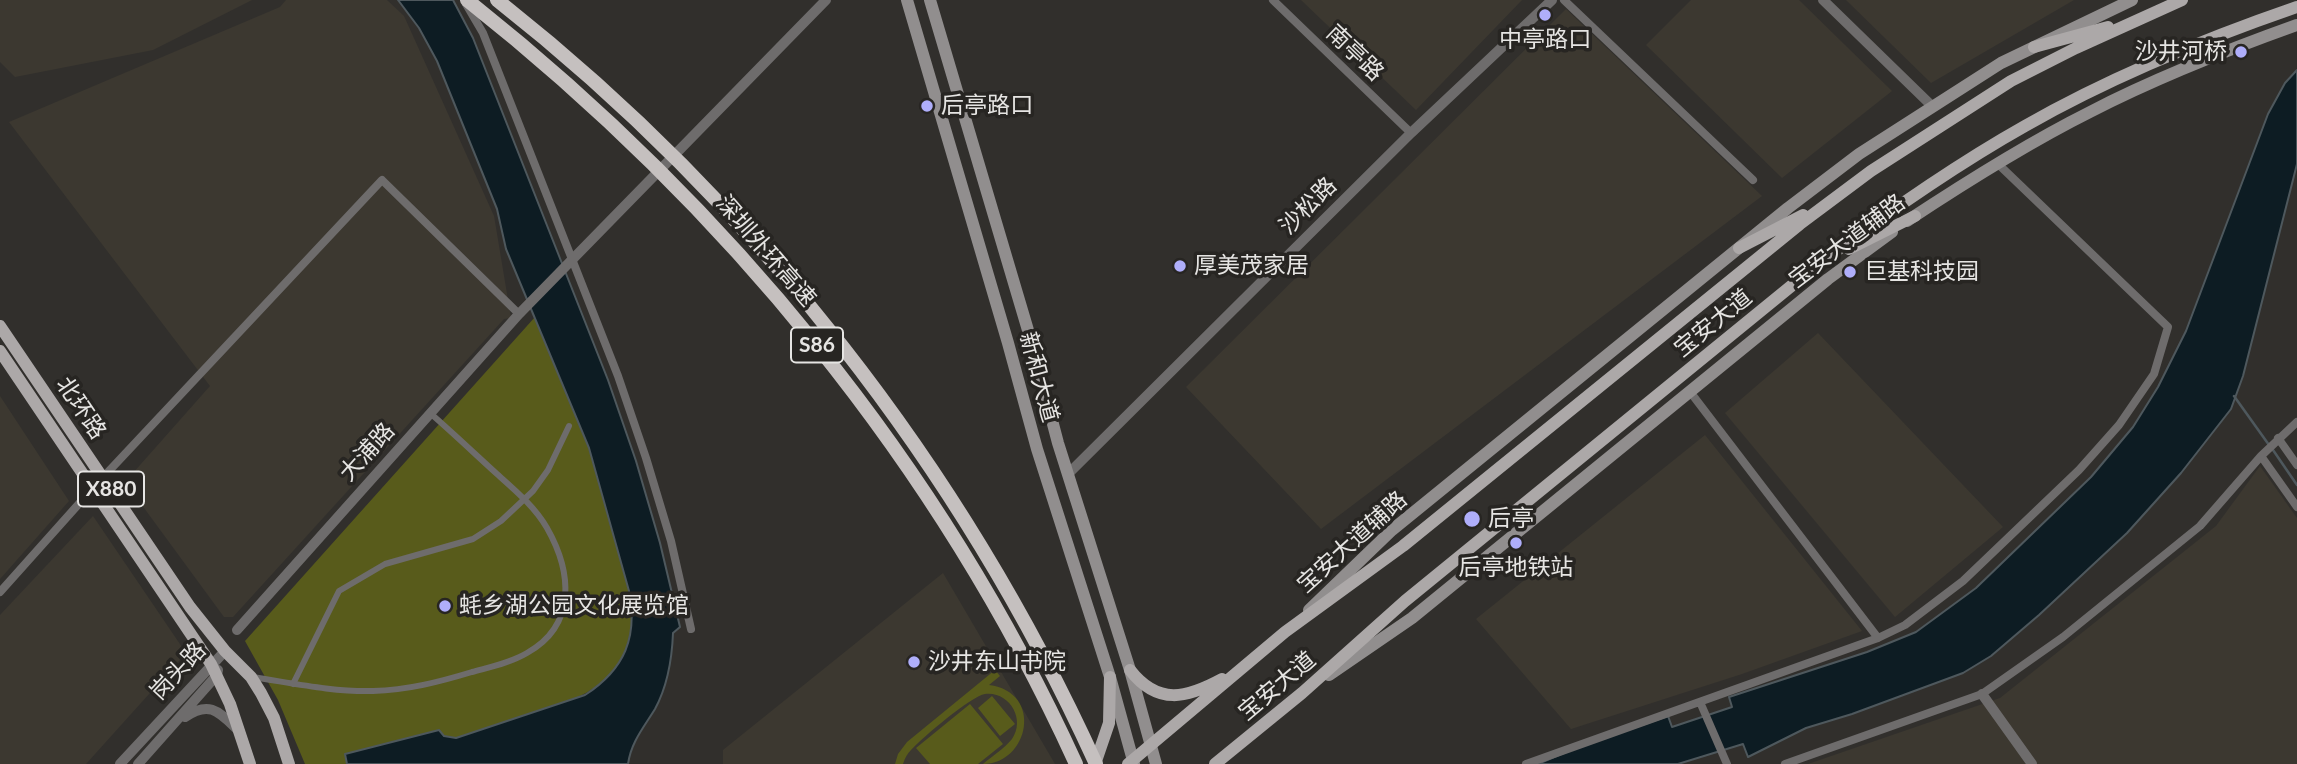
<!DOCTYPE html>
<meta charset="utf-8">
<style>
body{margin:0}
canvas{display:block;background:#312f2c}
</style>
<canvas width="2297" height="764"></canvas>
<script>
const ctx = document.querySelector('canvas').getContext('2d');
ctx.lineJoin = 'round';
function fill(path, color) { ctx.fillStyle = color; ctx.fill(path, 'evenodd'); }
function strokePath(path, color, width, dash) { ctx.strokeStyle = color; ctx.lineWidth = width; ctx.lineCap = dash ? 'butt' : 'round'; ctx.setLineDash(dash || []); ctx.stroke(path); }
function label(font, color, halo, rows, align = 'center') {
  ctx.font = font + ' Lato,"Noto Sans SC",sans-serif'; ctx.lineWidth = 7; ctx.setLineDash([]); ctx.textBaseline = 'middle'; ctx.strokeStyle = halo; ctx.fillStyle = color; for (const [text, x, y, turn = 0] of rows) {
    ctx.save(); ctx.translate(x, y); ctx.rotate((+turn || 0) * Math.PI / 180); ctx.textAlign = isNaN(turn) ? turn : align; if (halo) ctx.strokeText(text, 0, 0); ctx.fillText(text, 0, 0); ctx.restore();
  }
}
const built = new Path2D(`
 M0 0H252L153 50 15 77 0 62Z
 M286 0H387L404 16 494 216 511 318 504 319 233 617H224L125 482 210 386 9 122 280 7Z
 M1301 0H1522L1416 110Z
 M1691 0H1799L1892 91 1782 178 1646 45Z
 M1846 0H2074L1931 83Z
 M1566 9 1762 196 1321 529 1186 387Z
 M1818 333 2003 527 1895 617 1725 413Z
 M0 396 69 501 0 579Z
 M1705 435 1862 631 1742 674 1571 729 1476 619Z
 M2260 466 2297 518V764H1808L2000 698 2216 526Z
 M93 516 186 653 86 764H0V615Z
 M943 573 1055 764H723V750Z`);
const green = new Path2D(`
 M535 317 589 448 629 591C640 643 619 681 569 701L456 738 444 736 438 730 345 754 347 764H305L278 700 245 641Z
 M995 670 1000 676 989 685C1044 692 1029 764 983 764 992 756 1004 749 1012 739 1026 719 1009 691 985 694 971 696 922 738 911 750 907 754 905 758 903 764H895L898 754 907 742Z
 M992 696 1015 724 1000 736 978 708Z
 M970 704 1003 744 978 764H930L916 748Z`);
const water = new Path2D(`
 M398 0H453L473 38 608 380 636 461 660 543 680 627 673 633C672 659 668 685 655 709 644 727 631 742 628 764H347L345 754 439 730 444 736 456 738 585 695C625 669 638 637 629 591L589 448 506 249 497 209 437 61 419 28Z
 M2297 70V164L2243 376 2231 409 2181 473 2127 533 2039 615 1991 656 1963 673 1852 714 1806 728 1748 757 1743 744 1678 764H1538L1578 747 1668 716 1672 727 1732 707 1729 697 1867 652 1916 632 1976 588 2091 477 2133 427 2158 387 2186 331 2268 114 2285 83Z`);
const stream = new Path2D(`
 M2234 396 2269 445
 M2273 450 2297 485`);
const pedestrian = new Path2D(`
 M252 677C292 683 332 692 373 691 408 690 439 682 472 672 490 667 510 663 527 653 577 625 572 572 547 528 535 507 515 490 497 474 475 454 453 433 430 413
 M293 684 339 591 385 564 473 539 501 521 533 491 548 470 569 426`);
const minor = new Path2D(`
 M1273 0 1411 133
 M1564 0 1753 180
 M466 4 483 33 618 376 646 458 671 541 691 629
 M1691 393 1878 638
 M2278 438 2297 465
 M2261 456 2297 507
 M0 592 93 488 382 180 519 314
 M1700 702 1727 764
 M1526 764 1878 638 1905 625 1963 581 2079 470 2119 425 2154 374 2168 327 1997 163
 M1785 764 1982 694 2063 637 2200 526 2261 456 2297 422`);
const tertiary = new Path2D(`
 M1823 0 1932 106
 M1068 474 1411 133 1552 0
 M237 630 519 314 826 0
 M1982 694 2032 764
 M185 717C210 700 219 712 238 730
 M120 764 225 651
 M138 764 217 675 218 670`);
const secondary = new Path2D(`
 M907 0 1008 343 1037 449 1110 677 1134 764
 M930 0 1030 337 1058 443 1130 670 1156 764
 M1907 221C1966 182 2026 144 2090 112 2156 78 2227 50 2297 25
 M1309 610 1392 530 1788 208 1859 154 2001 63 2132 0
 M1329 675 1412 618 1828 279 1892 232`);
const primary = new Path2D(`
 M2034 47 2108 27
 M1739 248 1803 215
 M1849 249 1915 216
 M0 326 190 607 225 651 251 677 261 693 274 718 289 764
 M0 351 211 664 230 704 250 764
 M1130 670C1158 706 1187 698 1222 679
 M1095 764 1109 723 1110 677
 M1128 764 1285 632 1403 546 1800 224 1871 171 2011 81 2076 48 2182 0
 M1215 764 1302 693 1405 601 1817 265C1884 215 1952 167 2025 126 2111 77 2204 39 2297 7`);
const motorwayBridge = new Path2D(`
 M467 0C725 204 939 463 1076 764
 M497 0C754 202 961 467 1096 764`);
const markers = [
 [1545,15,7,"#afaefa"],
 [2241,52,7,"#afaefa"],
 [927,106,7,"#afaefa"],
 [1180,266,7,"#afaefa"],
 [1850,272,7,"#afaefa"],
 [1472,519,9,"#afaefa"],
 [1516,543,7,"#afaefa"],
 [445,606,7,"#afaefa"],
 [914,662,7,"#afaefa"]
];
const shields = [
 [817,345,52],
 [111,489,66]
];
const shieldNames = [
 ["S86",817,345],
 ["X880",111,489]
];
const poiNames = [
 ["中亭路口",1545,40,"center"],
 ["沙井河桥",2227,52,"right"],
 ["后亭路口",941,106],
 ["厚美茂家居",1194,266],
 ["巨基科技园",1864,272],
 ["后亭",1488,519],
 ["后亭地铁站",1516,568,"center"],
 ["蚝乡湖公园文化展览馆",459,606],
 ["沙井东山书院",928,662]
];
const streetNames = [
 ["南亭路",1355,53,44],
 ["沙松路",1308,206,-45],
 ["宝安大道辅路",1847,241,-37],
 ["深圳外环高速",766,251,49],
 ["宝安大道",1713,323,-39],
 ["新和大道",1039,377,75],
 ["北环路",81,408,56],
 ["大浦路",367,452,-48],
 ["宝安大道辅路",1352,542,-42],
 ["岗头路",178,671,-47],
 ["宝安大道",1277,686,-40]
];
fill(built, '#3c3830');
fill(green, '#585b1b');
fill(water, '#0d1c23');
strokePath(water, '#4e585d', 2);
strokePath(stream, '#4e585d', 2.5);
strokePath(pedestrian, '#6e6c6c', 6);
strokePath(minor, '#6e6c6c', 8);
strokePath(tertiary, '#6e6c6c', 10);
strokePath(secondary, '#918e8e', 12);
strokePath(primary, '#aca8a8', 12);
strokePath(motorwayBridge, '#c5c0bf', 14);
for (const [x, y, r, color] of markers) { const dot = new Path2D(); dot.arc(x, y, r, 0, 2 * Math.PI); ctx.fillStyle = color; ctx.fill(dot); strokePath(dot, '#272522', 2.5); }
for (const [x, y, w] of shields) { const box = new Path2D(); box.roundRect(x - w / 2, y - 17.5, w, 35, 5); ctx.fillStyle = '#272522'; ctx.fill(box); strokePath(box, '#e6e5e3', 2); }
label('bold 21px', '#e6e5e3', null, shieldNames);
label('23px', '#e6e5e3', '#272522', poiNames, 'left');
label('23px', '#e6e5e3', '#272522', streetNames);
</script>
